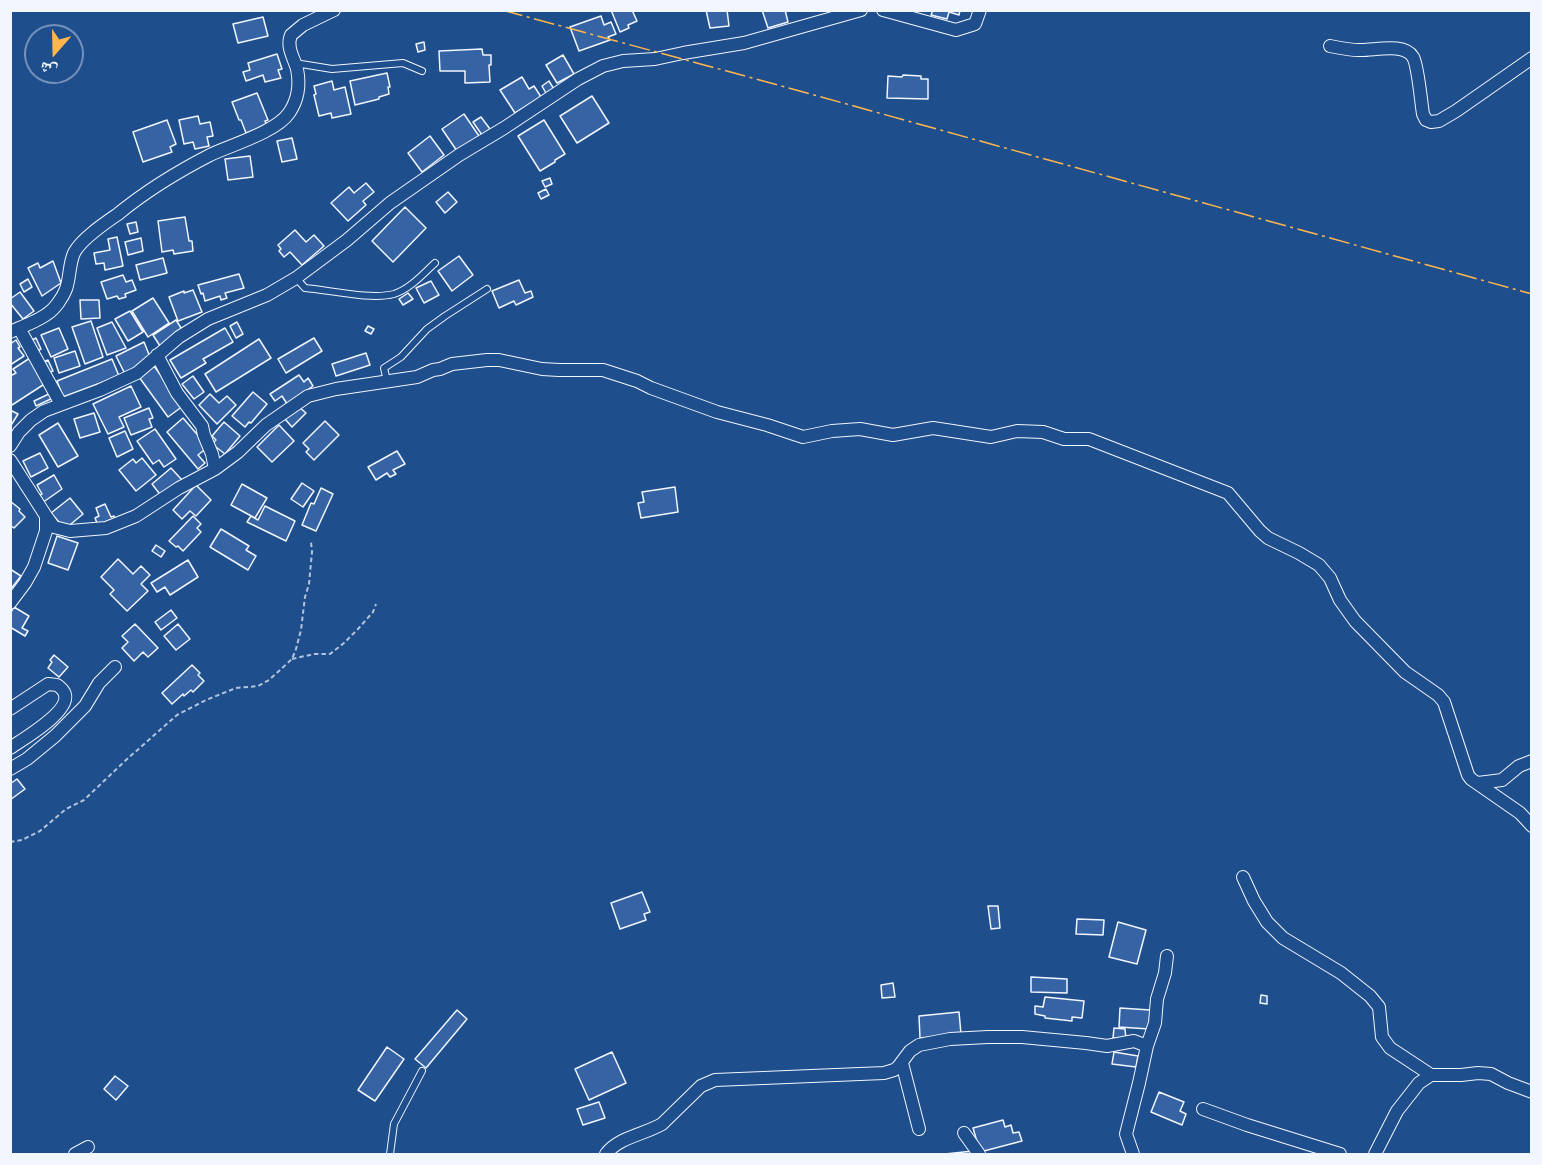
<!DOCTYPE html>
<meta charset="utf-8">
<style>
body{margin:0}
#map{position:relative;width:1542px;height:1165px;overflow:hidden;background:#1f4e8c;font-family:"Fira Sans","Noto Naskh Arabic",sans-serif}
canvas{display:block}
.frame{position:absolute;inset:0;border:12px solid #f2f6ff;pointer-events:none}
.north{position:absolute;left:24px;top:24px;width:60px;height:60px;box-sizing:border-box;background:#1f4e8c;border:2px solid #7391ba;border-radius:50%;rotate:200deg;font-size:16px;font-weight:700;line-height:24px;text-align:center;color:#f2f6ff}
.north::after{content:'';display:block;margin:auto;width:21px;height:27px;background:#ffb74d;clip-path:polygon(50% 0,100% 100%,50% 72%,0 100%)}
</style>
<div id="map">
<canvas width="1542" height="1165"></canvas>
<div class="frame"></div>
<div class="north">ش</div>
</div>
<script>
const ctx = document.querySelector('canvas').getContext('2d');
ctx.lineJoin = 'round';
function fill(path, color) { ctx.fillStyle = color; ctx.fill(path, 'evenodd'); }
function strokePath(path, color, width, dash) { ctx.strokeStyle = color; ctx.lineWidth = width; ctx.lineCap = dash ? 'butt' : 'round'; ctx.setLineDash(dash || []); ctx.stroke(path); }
const building = new Path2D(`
 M611 10H632L637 21 628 25 629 28 620 32Z
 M706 10H727L729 26 710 28Z
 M762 10H785L788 22 768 28Z
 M933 10H960L959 15 949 12 947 19 931 15Z
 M601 16 604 25 611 22 616 34 608 37 610 40 579 51 570 27Z
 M263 17 268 36 238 43 233 24Z
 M424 42 425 50 418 52 416 44Z
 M482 49 483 55H491V65H489L490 82 465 83V71H440L439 51Z
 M277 54 282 69 278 70 281 78 265 82 263 75 246 81 243 72 250 70 248 63Z
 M563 55 574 74 557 83 546 65Z
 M387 73 390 87H388L389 94 379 97V99L355 105 350 81Z
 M903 75 921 76V79H928V99L887 98 888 76 902 77Z
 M522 77 529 89 534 86 541 97 515 113 500 90Z
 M332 81 334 90 345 87 351 114 332 118 331 113 319 116 314 95 316 94 314 86Z
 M549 81 555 91 547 95 542 86Z
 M257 93 268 120 265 121 267 126 246 133 241 120H239L232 102Z
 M592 96 609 123 577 143 560 116Z
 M464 114 479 136 457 151 442 129Z
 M198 116 200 124 210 122 213 136 207 137 209 146 195 149 193 142 184 144 179 120Z
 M481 117 490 129 482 135 473 122Z
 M167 120 176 144 170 147 172 152 143 162 133 132Z
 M544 120 565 154 555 160V162L540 171 518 136Z
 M430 136 444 155 422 172 408 153Z
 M292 138 297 159 282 162 277 141Z
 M250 156 253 177 228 180 225 159Z
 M550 178 552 184 545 187 542 181Z
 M366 183 374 192 363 201 366 205 348 221 331 203 349 187 354 193Z
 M546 189 549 195 541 199 538 193Z
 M448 192 457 202 445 213 436 202Z
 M405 207 426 228 393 262 372 241Z
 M185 217 189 241H192L193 251 174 254 173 250 162 252 158 221Z
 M136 222 138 232 130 234 127 224Z
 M295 230 306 242 314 235 324 246 302 265 290 252 284 257 279 251 281 249 278 245Z
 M117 237 123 266 105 270 104 263 96 264 94 253 110 250 108 239Z
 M141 238 143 251 128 255 125 242Z
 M459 256 473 275 452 291 438 271Z
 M163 258 167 273 140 280 136 265Z
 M53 261 61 283 42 296 28 268 38 263 40 268Z
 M239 274 244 288 225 293 227 298 221 300 220 296 205 301 203 293 201 294 198 285Z
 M123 275 126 282 132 280 136 290 125 294 126 297 119 299 117 296 107 299 101 282Z
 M28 279 32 287 24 292 20 284Z
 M519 280 525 293 531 291 533 297 516 305 514 301 499 308 492 291Z
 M431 281 439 295 424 303 416 288Z
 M193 290 202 312 178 321 169 297 184 291V293Z
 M20 292 34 311 23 319 10 303V299Z
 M408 293 413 299 403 305 399 299Z
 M153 298 169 323 148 337 132 311Z
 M80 300H99L100 318 81 319Z
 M130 311 143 332 128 341 115 319Z
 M176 320 183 331 160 346 153 335Z
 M91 321 103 357 85 364 72 327Z
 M112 322 126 348 107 355 97 328Z
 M237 322 243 334 236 338 230 326Z
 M368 326 374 329 371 334 365 331Z
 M59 328 68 349 51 357 41 335Z
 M225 328 233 342 203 359 206 363 181 378 170 360Z
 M36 338 41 349 33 353 28 342Z
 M314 338 322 351 286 373 278 359Z
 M259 339 271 358 216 392 205 374Z
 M16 340 20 347 18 348 24 356 10 365V344Z
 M144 342 150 357 126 376 116 356Z
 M75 351 80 366 59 373 54 358Z
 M366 353 370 365 336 376 332 364Z
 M30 358 46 383 12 405 10 403V376L16 373 13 369Z
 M112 359 119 376 63 397 57 381Z
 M48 360 53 371 46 374 41 363Z
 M154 366 183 406 168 417 139 377Z
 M299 375 304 382 308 378 313 386 287 404 282 396 275 401 270 394Z
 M193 376 204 392 194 399 182 384Z
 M131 386 141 407 119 417 124 427 108 434 93 404Z
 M53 392 55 397 36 406 34 401Z
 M253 392 267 404 251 423 249 422 245 427 232 416Z
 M210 394 219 403 227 396 236 405 217 424 199 405Z
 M298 406 306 413 292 427 285 419Z
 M149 408 153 418 149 419 152 427 131 435 124 418Z
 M10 410 18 414 10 427Z
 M94 413 100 432 80 438 74 419Z
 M183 418 208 447 198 455 205 463 198 469 167 432Z
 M325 421 339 435 314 460 306 452 309 449 303 443Z
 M224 422 240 436 225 454 212 444 216 440 212 436Z
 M58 423 78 456 58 467 39 435Z
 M279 425 294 441 272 462 257 447Z
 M155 429 176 459 164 467 159 460 153 464 137 441Z
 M125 431 133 449 117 457 109 438Z
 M397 451 405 464 393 470 396 474 390 477 387 473 376 480 368 467Z
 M40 453 48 468 31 477 23 461Z
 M142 458 156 475 136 491 119 470 133 459 136 463Z
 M171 468 182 480 162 497 152 484Z
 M54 475 62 489 42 503 38 496 42 494 37 485Z
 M302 483 314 491 303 507 291 499Z
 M242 484 267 498 255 518 231 505Z
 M196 485 211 500 196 516 190 511 182 519 173 510Z
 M675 487 678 512 641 518 638 503 644 502 642 492Z
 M321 488 333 494 316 531 302 525 311 503 314 504Z
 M70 498 83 514 65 529 51 513Z
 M10 501 20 509 19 511 25 517 14 528 10 525Z
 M105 504 111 517 114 516 116 520 99 528 95 518 99 516 96 508Z
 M265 506 295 521 286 541 247 522 251 516 258 520Z
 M193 516 201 524 197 528 201 532 183 551 178 546 176 547 169 541Z
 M221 529 249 546 246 550 256 556 248 570 210 547Z
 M57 536 78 543 68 570 48 563Z
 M156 545 165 551 161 557 152 551Z
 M118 559 133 574 141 566 150 575 141 584 148 591 127 611 110 594 114 590 101 577Z
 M188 560 198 577 170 595 165 587 157 592 151 583Z
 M10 569 21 576 10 590Z
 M14 607 29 616 22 628 28 631 25 636 10 627V614Z
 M171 610 177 618 161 630 155 622Z
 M135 624 158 648 148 657 143 652 134 661 122 648 128 642 122 636Z
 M178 624 190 639 176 650 164 636Z
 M54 655 68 667 59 677 48 668 52 662 50 660Z
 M192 665 200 673 198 675 204 681 193 692 191 690 184 696 183 694 172 704 162 693Z
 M17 779 25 789 10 800V784Z
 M642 892 650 912 644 914 646 920 620 929 611 903Z
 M988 906H998L1000 928 991 929Z
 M1077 919 1104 920 1103 935 1076 934Z
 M1118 922 1146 930 1137 964 1109 957Z
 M1031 977 1067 979V993L1031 992Z
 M893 983 895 997 882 998 881 985Z
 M1261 995 1267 996V1004L1260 1003Z
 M1045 997 1084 1001 1082 1018 1072 1017V1021L1045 1018V1016L1035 1014V1006L1043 1007Z
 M1120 1008 1150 1010 1149 1029 1119 1027Z
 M457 1010 467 1019 426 1068 415 1059Z
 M959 1012 961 1034 920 1038 919 1016Z
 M1114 1028 1125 1029 1126 1039 1113 1038Z
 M387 1047 404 1059 375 1101 358 1090Z
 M612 1052 626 1083 589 1100 575 1069Z
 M1114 1052 1138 1056 1136 1067 1112 1064Z
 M115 1076 128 1086 116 1100 104 1089Z
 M1159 1092 1184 1102 1180 1111 1186 1114 1182 1125 1151 1112Z
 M599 1102 605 1118 583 1125 577 1109Z
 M1003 1120 1005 1127 1011 1125 1013 1133 1019 1132 1022 1141 980 1152 973 1128Z
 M973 1151V1154H945Z`);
const path = new Path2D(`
 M292 659 314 654H330L344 643 358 629 373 612 376 604
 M10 842 22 840 40 831 66 809 84 800 126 760 177 715 206 700 236 688 258 686 269 680 292 659 296 649 301 630 305 597 309 584 312 552 311 542`);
const lane = new Path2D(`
 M295 63 332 69 403 63 422 71
 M296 278 305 288C329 290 371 300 394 294 410 289 423 274 435 263
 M387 381 384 368 401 357 427 329 445 316 487 289
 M390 1154 394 1124 422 1071`);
const street = new Path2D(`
 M883 10 956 30 975 24 980 10
 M1330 46C1340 48 1349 50 1359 50 1373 51 1404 42 1413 57 1418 65 1421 102 1423 114L1426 120 1431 122 1439 121 1456 111 1532 58
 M19 328 61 404
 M10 332C21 327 38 321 47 314 55 309 63 297 66 289 70 278 69 264 74 253 81 239 105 223 118 214 146 191 177 172 210 155 231 145 276 132 289 113 298 100 300 84 297 69 294 58 286 47 291 35L303 25 334 10
 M10 446 19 432 31 420 44 411 100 390 137 373 179 337 208 319 267 295 296 278 347 240 390 203 459 155 504 128 578 79 603 66 623 61 655 59 683 53 744 43 861 10
 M10 460 46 516V531L34 567 25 583 10 603
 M215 469 238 452 266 425 308 396 336 389 417 377 433 370 440 369 452 364 487 360H499L542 369 559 370H603L637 381 651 388 717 412 767 425 803 437 832 431 860 429 893 435 933 428 991 437 1017 431 1043 432 1064 439H1089L1228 493 1260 531 1268 538 1299 553 1319 565 1330 578 1340 600 1355 621 1405 672 1438 695 1444 702 1468 775 1471 779 1520 813 1532 826
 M46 516 54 527 70 531 106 528 136 516 179 488 215 469 212 454 204 435 202 426 177 393 157 355
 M10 709 48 684 57 685C58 685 64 691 64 692 74 710 23 739 10 748
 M10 769 27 759 55 736 85 706 99 683 115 667
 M1478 783 1502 780 1519 766 1532 761
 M1243 877 1254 901 1267 922 1283 938 1341 973 1370 996 1379 1007 1382 1037 1390 1048 1431 1075
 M902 1063 919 1129
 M1203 1109 1247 1125 1340 1154
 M964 1133 979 1154
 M75 1154 88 1147
 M606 1154C619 1137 643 1135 662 1124L701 1086 715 1080 884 1073 894 1070 898 1067 910 1051 919 1045 950 1039 988 1037H1022L1086 1043 1107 1046 1134 1041 1147 1046 1155 1023 1157 999 1165 973 1167 956
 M1133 1154 1126 1134 1139 1083 1147 1046
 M1375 1154 1397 1111 1419 1083 1431 1075H1461L1478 1073 1491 1074 1508 1083 1532 1092`);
const power = new Path2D(`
 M502 10 778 85 1532 294`);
fill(building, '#3563a3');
strokePath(building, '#f2f6ff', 1.5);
strokePath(lane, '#f2f6ff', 8);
strokePath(street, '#f2f6ff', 14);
strokePath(path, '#b3c4dc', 2, [4.5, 3]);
strokePath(lane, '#1f4e8c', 6);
strokePath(street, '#1f4e8c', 12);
strokePath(power, '#ffb74d', 1.5, [21, 4.5, 3, 4.5]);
</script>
